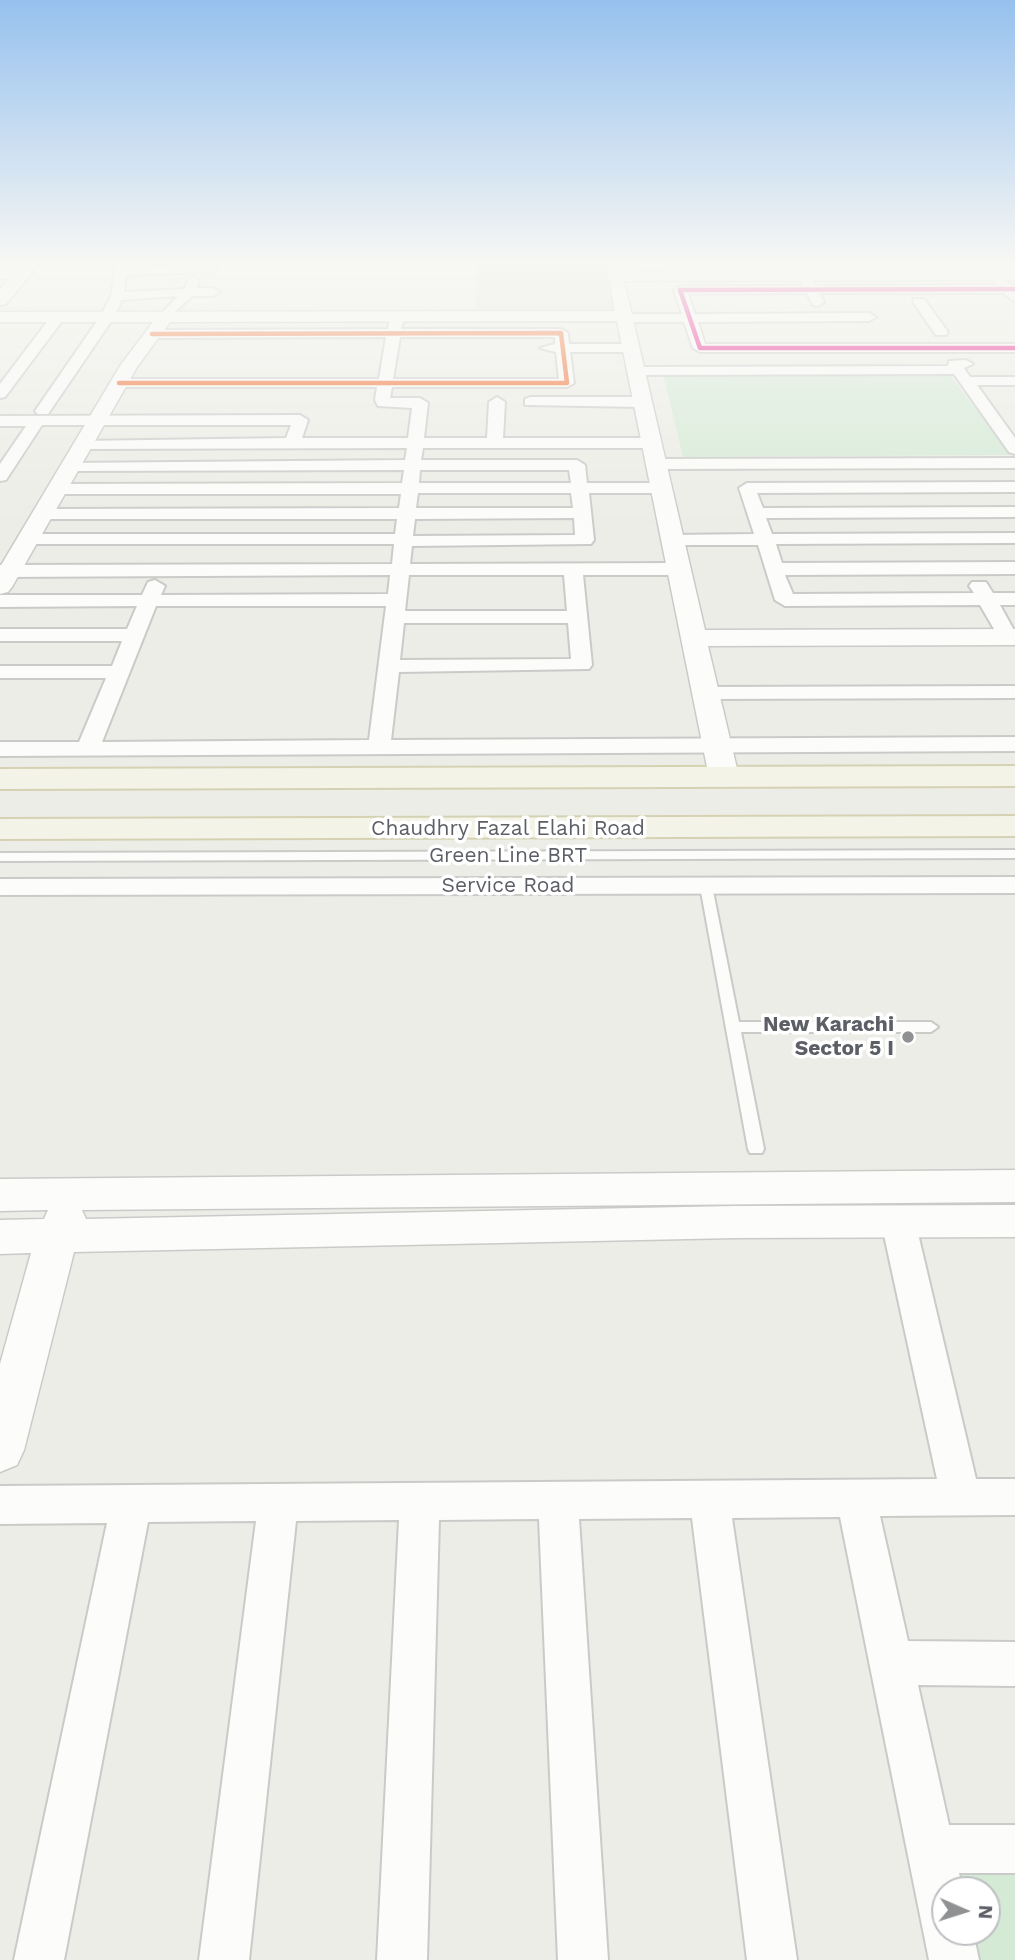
<!DOCTYPE html>
<style>
body{margin:0}
#map{position:relative;width:1015px;height:1960px;overflow:hidden;background:#edede7;font-family:"Work Sans",sans-serif}
canvas{display:block}
.north{position:absolute;left:931px;top:1876px;width:70px;height:70px;box-sizing:border-box;background:#fff;border:2px solid #bebfc2;border-radius:50%;rotate:93deg;font-size:19px;font-weight:700;line-height:28px;text-align:center;color:#5c5f66}
.north::after{content:'';display:block;margin:auto;width:24px;height:32px;background:#8f9193;clip-path:polygon(50% 0,100% 100%,50% 72%,0 100%)}
</style>
<div id="map">
<canvas width="1015" height="1960"></canvas>
<div class="north">N</div>
</div>
<script>
const ctx = document.querySelector('canvas').getContext('2d');
ctx.lineJoin = 'round';
function fill(path, color) { ctx.fillStyle = color; ctx.fill(path, 'evenodd'); }
function strokePath(path, color, width, dash) { ctx.strokeStyle = color; ctx.lineWidth = width; ctx.lineCap = dash ? 'butt' : 'round'; ctx.setLineDash(dash || []); ctx.stroke(path); }
function label(font, color, halo, rows, align = 'center') {
  ctx.font = font + ' "Work Sans",sans-serif'; ctx.lineWidth = 7; ctx.setLineDash([]); ctx.textBaseline = 'middle'; ctx.strokeStyle = halo; ctx.fillStyle = color; for (const [text, x, y, turn = 0] of rows) {
    ctx.save(); ctx.translate(x, y); ctx.rotate((+turn || 0) * Math.PI / 180); ctx.textAlign = isNaN(turn) ? turn : align; if (halo) ctx.strokeText(text, 0, 0); ctx.fillText(text, 0, 0); ctx.restore();
  }
}
const education = new Path2D(`
 M477 259H612L624 316H475Z`);
const green = new Path2D(`
 M948 373 1012 455 683 457 663 374Z
 M930 1849H1015V1960H953L948 1932H987V1890H945Z`);
const service = new Path2D(`
 M1015 850V858L0 861V853Z
 M706 882 712 886 739 1022H931L938 1027 931 1032H741L764 1149 762 1153H750L748 1149 700 886Z`);
const minor = new Path2D(`
 M116 259H128L127 268 212 264 218 268 212 272 126 275 124 292 184 289 189 278 193 277 199 281 197 288H213L219 292 213 296H192L165 321 158 317 178 296 122 300 114 317 48 414H38L35 411 100 317 111 296Z
 M664 259H717C707 266 674 266 664 259Z
 M788 259H800L815 286 997 285 973 259H985L1010 285H1015V302L1003 293H819L824 302 818 306 813 305 807 293 688 294 695 314 869 313 876 317 869 321 698 322 705 344H1015V352H700L693 348 684 322H625L618 318 625 314H682L674 290 680 286H803Z
 M914 299H924L948 332 946 335H936L913 302Z
 M397 312 404 316 401 329H561L568 333 569 344H631L638 348 631 352H570L574 383 567 387H392L390 398H420L428 403 424 438H487L489 402 497 397 505 402 503 438H652L660 443 652 448H423L421 460H577L585 465 587 483H661L669 488 661 493H589L594 540 591 544 412 546 410 564 679 563 688 569 679 575H583L592 665 589 669 399 672 391 740 1015 737V751L0 756V742H79L106 678H0V666H112L122 641H0V629H127L137 606 0 607V595H142L148 582 155 580 165 586 161 595 388 594 390 575 0 577V565L392 564 394 544H28L19 539 28 534H395L397 519H43L34 514 43 509 399 508 401 494H58L50 489 58 484 402 483 404 470 71 471 63 466 65 463 405 460 407 448 84 449 78 447V441L286 438 291 425H42L6 480 0 481V464L26 426H0V416L300 415 308 420 302 438H408L412 408 378 406 375 400 377 387H119L112 383 119 379H379L386 337 152 338 145 334 152 330 388 329 390 316ZM400 337H555V344L540 348 556 352 559 379H393ZM420 470H569L571 483H419ZM418 493H571L573 508H416ZM574 518 575 535 413 536 415 519ZM409 575H564L567 611H405ZM156 606H386L369 740 102 742ZM404 623H568L571 659 400 660Z
 M53 314 65 317 5 397 0 398V384Z
 M966 360 973 364 964 368 970 377H1015V385H977L1015 438V454L1009 452 954 374 636 375 629 371 636 367 948 366 949 361Z
 M530 397H643L651 402 643 407 525 405V399Z
 M1015 458V468L656 469 648 464 656 459Z
 M1015 482V492L757 493 763 508 1015 507V517L766 518 772 534 1015 533V543H1012L776 544 782 563 1015 562V574L785 575 793 594 974 593 969 586 972 582H986L993 593H1015V605H1000L1015 632V641H1001L980 605 785 606 775 600 758 545H672L663 540 672 535 754 534 739 488 747 483Z
 M1015 686V698L706 699 695 693 706 687Z
 M1015 877V893L0 895V879Z
 M898 1208 910 1212 915 1221 976 1479H1015V1515L880 1516 908 1641 1015 1642V1686L918 1685 949 1825H1015V1873H959L963 1890H945V1932H973L979 1960H929L840 1517 732 1518 797 1960H747L692 1518 579 1519 608 1960H558L539 1519 439 1520 427 1960H377L399 1520 296 1521 249 1960H199L256 1521 148 1522 64 1960H14L107 1523 0 1524V1486L937 1479 881 1221 886 1212Z`);
const tertiary = new Path2D(`
 M605 259H619L622 271 1015 270V280L624 281 705 630 1015 629V645L708 646 739 777 734 783 724 786 714 783 709 777 617 321 170 322 137 367 12 587 8 592 0 594V567L120 366 153 322H0V312L615 311Z
 M24 268 32 273 29 276 0 279V269Z
 M1015 1170V1202L82 1210 86 1219 735 1206 1015 1205V1237L735 1238 74 1252 24 1450 17 1465 0 1472V1364L31 1253 0 1254V1220L44 1219 48 1210 0 1211V1179Z`);
const secondary = new Path2D(`
 M27 259H43L6 304 0 305V289Z`);
const primary = new Path2D(`
 M1015 766V786L0 789V769Z
 M1015 816V836L0 839V819Z`);
const bus1 = new Path2D(`
 M1015 289 680 290 700 348H1015`);
const bus2 = new Path2D(`
 M119 383H567L561 333 152 334`);
const markers = [
 [908,1037,7,"#8f9193"]
];
const streetNames = [
 ["Chaudhry Fazal Elahi Road",508,829],
 ["Green Line BRT",508,856],
 ["Service Road",508,886]
];
const poiNames = [
 ["New Karachi",894,1025],
 ["Sector 5 I",894,1049]
];
fill(education, '#deddd5');
fill(green, '#d4ead5');
strokePath(service, '#cacbc9', 4);
strokePath(minor, '#cacbc9', 4);
strokePath(tertiary, '#cacbc9', 3);
strokePath(secondary, '#c9cac9', 4);
strokePath(primary, '#d5d2b4', 4);
fill(service, '#fcfcfb');
fill(minor, '#fcfcfb');
fill(tertiary, '#fcfcfb');
fill(secondary, '#fcfcfb');
fill(primary, '#f3f3e8');
strokePath(bus1, '#e5007d', 4.5);
strokePath(bus2, '#f26522', 4.5);
const sky = ctx.createLinearGradient(0, 0, 0, 533);
sky.addColorStop(0, '#96c1ee');
sky.addColorStop(0.49, '#f7f7f4');
sky.addColorStop(1, '#f7f7f400');
ctx.fillStyle = sky;
ctx.fillRect(0, 0, 1015, 533);
for (const [x, y, r, color] of markers) { const dot = new Path2D(); dot.arc(x, y, r, 0, 2 * Math.PI); ctx.fillStyle = color; ctx.fill(dot); strokePath(dot, '#fff', 2.5); }
label('21px', '#5c5f66', '#fff', streetNames);
label('bold 21px', '#5c5f66', '#fff', poiNames, 'right');
</script>
